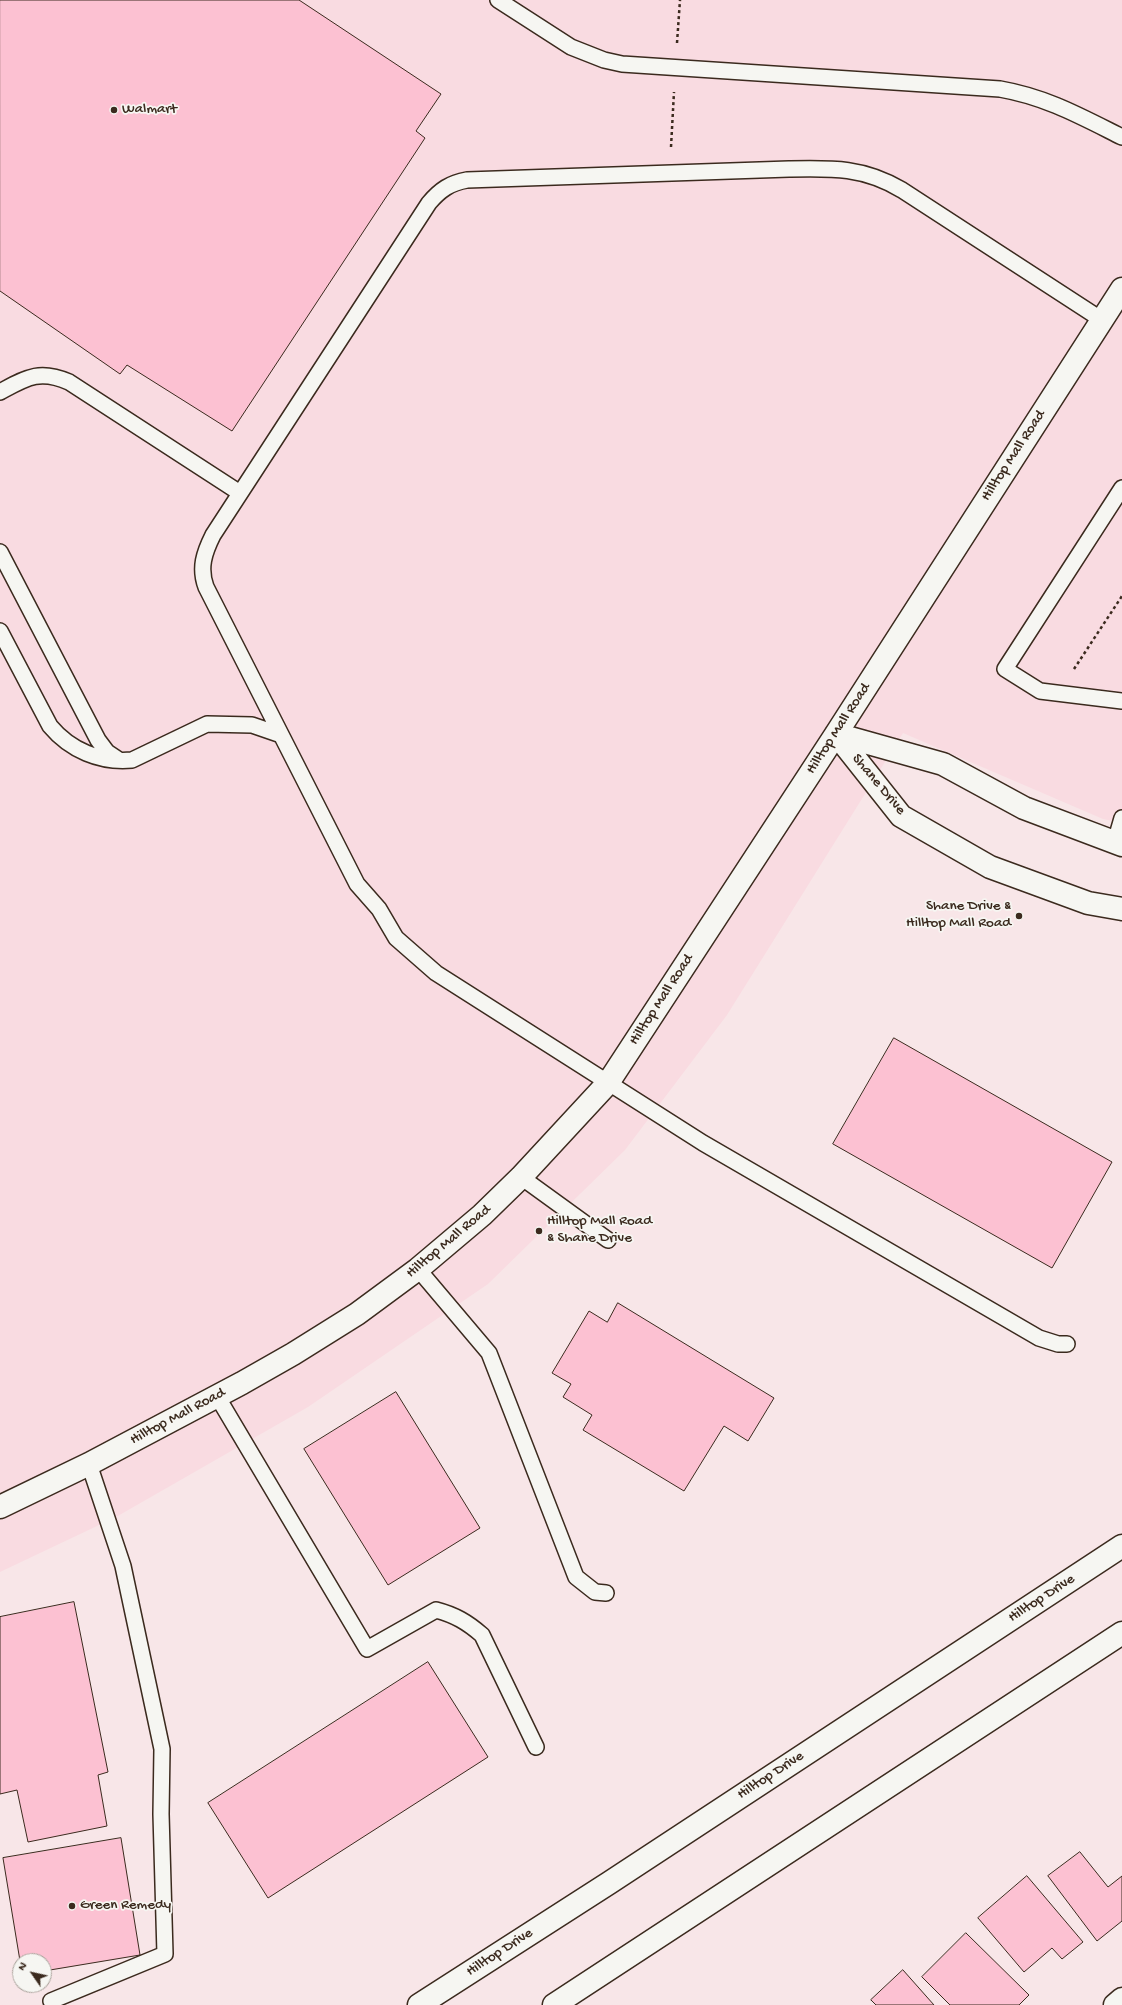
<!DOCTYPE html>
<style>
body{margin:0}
#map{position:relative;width:1122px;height:2005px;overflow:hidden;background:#f8e6e8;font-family:"Gochi Hand",sans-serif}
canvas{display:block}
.north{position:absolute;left:12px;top:1953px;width:40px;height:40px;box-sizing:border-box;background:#f6f6f2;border:1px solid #aba49d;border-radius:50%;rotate:304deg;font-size:11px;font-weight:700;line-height:16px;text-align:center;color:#3b2a1e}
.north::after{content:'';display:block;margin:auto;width:14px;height:18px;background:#3b2a1e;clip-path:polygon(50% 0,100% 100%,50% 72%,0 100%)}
</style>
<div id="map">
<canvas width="1122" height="2005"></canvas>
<div class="north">N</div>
</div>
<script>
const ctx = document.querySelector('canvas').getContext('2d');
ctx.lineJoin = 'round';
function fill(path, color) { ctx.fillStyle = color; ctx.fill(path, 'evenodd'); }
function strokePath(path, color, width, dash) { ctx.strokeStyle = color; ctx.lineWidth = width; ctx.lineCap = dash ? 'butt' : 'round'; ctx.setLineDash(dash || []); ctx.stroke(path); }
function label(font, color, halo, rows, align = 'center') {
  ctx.font = font + ' "Gochi Hand",sans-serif'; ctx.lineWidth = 3.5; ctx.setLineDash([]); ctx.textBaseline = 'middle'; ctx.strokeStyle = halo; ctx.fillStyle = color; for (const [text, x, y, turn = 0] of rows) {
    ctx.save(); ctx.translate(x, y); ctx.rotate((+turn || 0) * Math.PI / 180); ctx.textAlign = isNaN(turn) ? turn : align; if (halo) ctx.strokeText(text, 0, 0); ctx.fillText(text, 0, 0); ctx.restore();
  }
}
const built = new Path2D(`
 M0 0H1122V823L1103 819 903 733 727 1015 625 1150 488 1284 308 1407 116 1517 0 1572Z`);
const building = new Path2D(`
 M0 0H299L441 94 416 131 425 138 232 431 127 365 120 374 0 291Z
 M894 1038 1112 1162 1052 1268 833 1144Z
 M618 1303 774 1398 748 1441 724 1426 684 1491 583 1430 592 1415 563 1397 571 1384 552 1373 589 1311 607 1322Z
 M396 1392 480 1528 388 1585 304 1449Z
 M74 1602 108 1772 98 1775 107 1826 28 1842 17 1790 0 1794V1617Z
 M428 1662 488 1757 268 1898 208 1803Z
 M121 1838 140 1955 44 1971V1961H20L3 1858Z
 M1080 1852 1108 1887 1122 1876V1921L1097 1941 1048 1876Z
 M1027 1876 1083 1942 1062 1959 1052 1948 1024 1972 978 1918Z
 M966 1933 1029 1995 1019 2005H950L922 1977Z
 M903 1970 934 2005H876L871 2000Z`);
const path = new Path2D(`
 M677 43 680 0
 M671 147 674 92
 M1074 669 1122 596`);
const lane = new Path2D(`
 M498 0 571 47 604 60 622 64 1000 89C1046 97 1080 116 1122 137
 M0 392C26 378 39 369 69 382L240 493
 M1122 488 1005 669 1040 691 1122 701
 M0 552 98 740 107 752 119 760
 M0 631 50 726C70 750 100 763 132 760L207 724 252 725 281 735
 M1115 842 1122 818
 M521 1177 608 1240
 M418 1269 489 1353 576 1577 595 1592 606 1593
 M1067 1344H1058L1039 1338 703 1143 436 973 396 938 379 909 357 884 206 587C199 568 204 553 213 535L429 203C440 190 450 183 467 180L789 169C832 168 864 167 902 190L1102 320
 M217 1396 367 1649 436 1610C455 1615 467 1622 482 1635L536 1747
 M51 2001 165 1954 161 1814 162 1749 123 1566 89 1464`);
const street = new Path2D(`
 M1115 2005 1122 1999`);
const secondary = new Path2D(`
 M836 734 901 816 990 867 1088 903 1122 909
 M836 734 943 764 1024 808 1122 845
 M0 1507 89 1464 242 1383 293 1354 357 1314 418 1269 482 1215 521 1177 608 1083 836 734 1122 289
 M419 2005 609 1883 1122 1546
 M554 2005 1122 1633`);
const markers = [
 [114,110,4,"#3b2a1e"],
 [1019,916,4,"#3b2a1e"],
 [539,1231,4,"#3b2a1e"],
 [72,1906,4,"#3b2a1e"]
];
const poiNames = [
 ["Walmart",122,110],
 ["Shane Drive &",1011,907,"right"],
 ["Hilltop Mall Road",1011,924,"right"],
 ["Hilltop Mall Road",547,1222],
 ["& Shane Drive",547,1239],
 ["Green Remedy",80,1906]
];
const streetNames = [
 ["Hilltop Mall Road",1014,456,-57],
 ["Hilltop Mall Road",839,729,-57],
 ["Shane Drive",878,785,50],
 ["Hilltop Mall Road",662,1000,-57],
 ["Hilltop Mall Road",449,1242,-40],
 ["Hilltop Mall Road",178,1417,-28],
 ["Hilltop Drive",1042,1599,-33],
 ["Hilltop Drive",771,1776,-33],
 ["Hilltop Drive",500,1953,-33]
];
fill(built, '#f9dbe1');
fill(building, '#fcc1d2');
strokePath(building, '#3b2a1e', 1);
strokePath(lane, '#3b2a1e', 18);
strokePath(street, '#3b2a1e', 25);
strokePath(secondary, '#3b2a1e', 25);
strokePath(path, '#3b2a1e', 2.5, [3, 3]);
strokePath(lane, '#f6f6f2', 15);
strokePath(street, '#f6f6f2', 22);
strokePath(secondary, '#f6f6f2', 22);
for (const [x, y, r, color] of markers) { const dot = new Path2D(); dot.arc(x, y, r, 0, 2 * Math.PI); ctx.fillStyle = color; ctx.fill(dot); strokePath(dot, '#f6f6f2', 1.5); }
label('15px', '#3b2a1e', '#f6f6f2', poiNames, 'left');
label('15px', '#3b2a1e', '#f6f6f2', streetNames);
</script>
